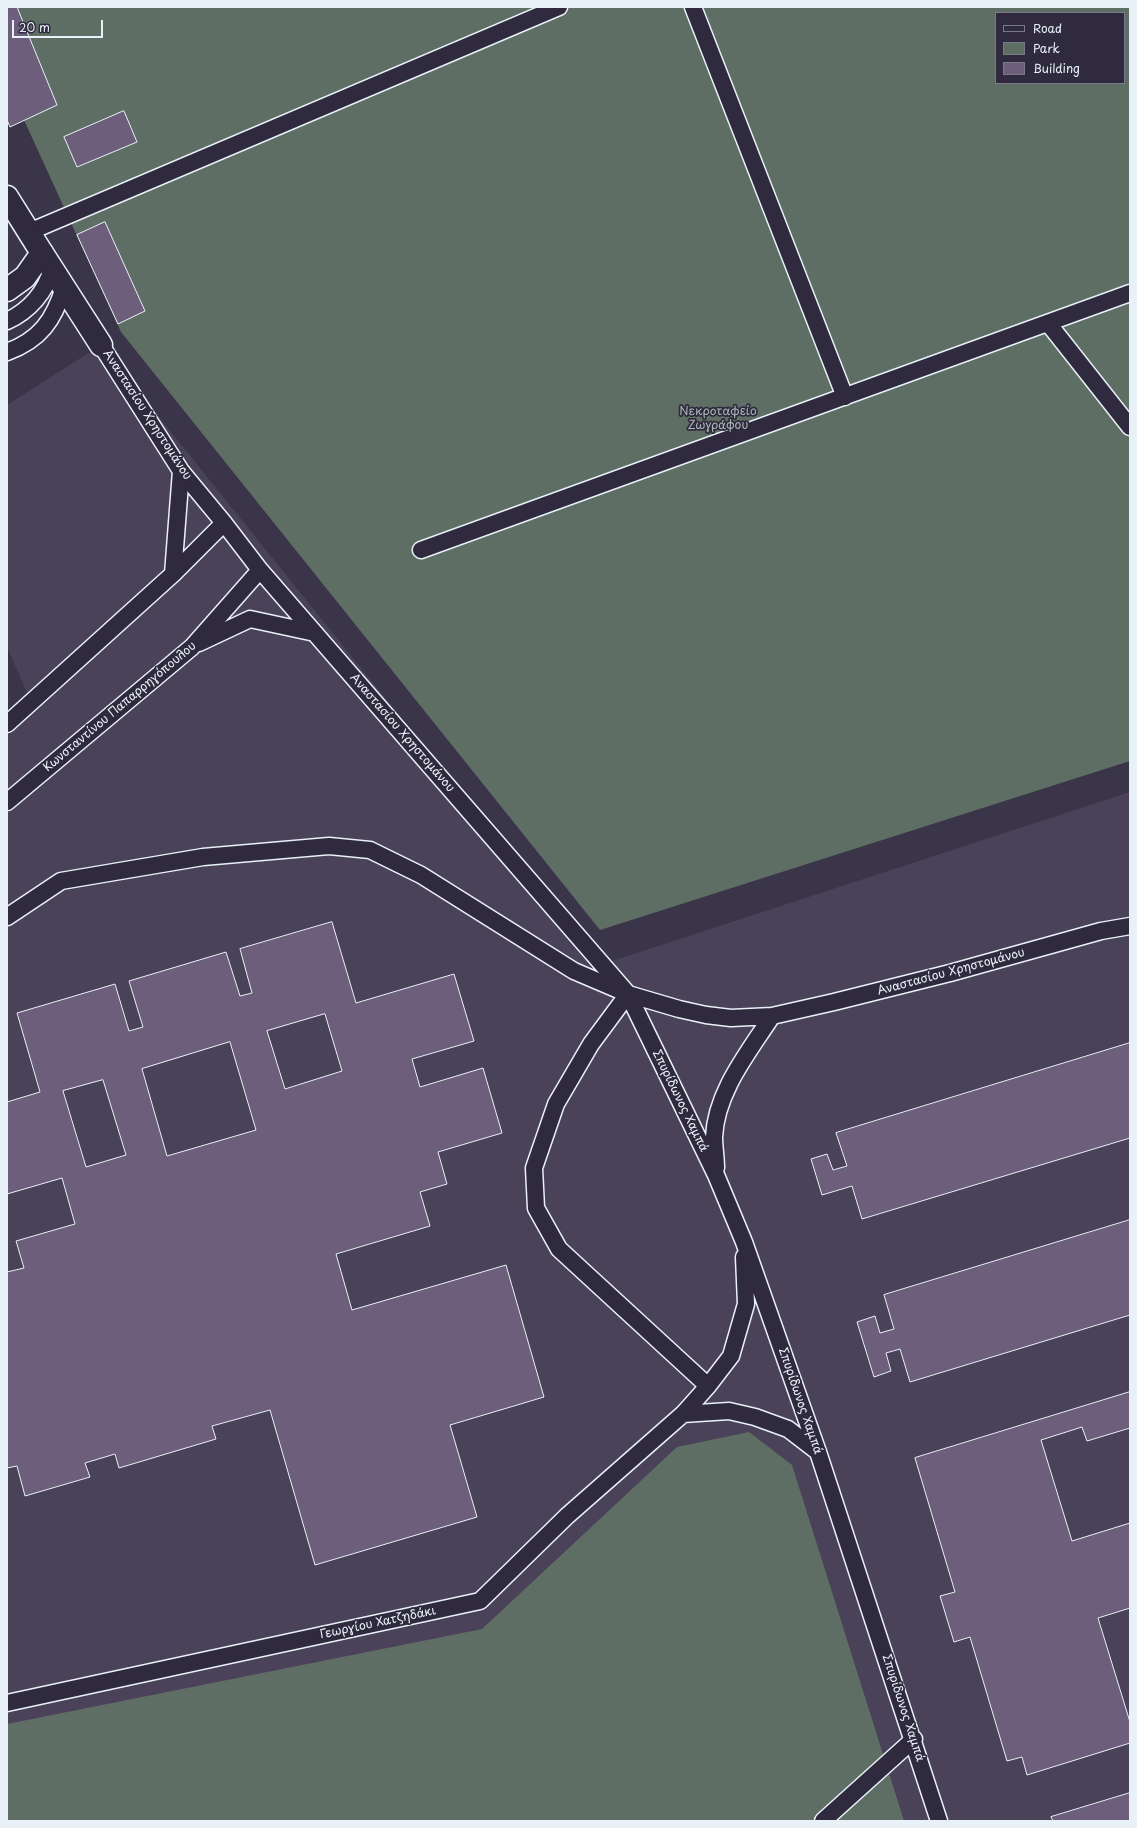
<!DOCTYPE html>
<meta charset="utf-8">
<style>
body{margin:0}
#map{position:relative;width:1137px;height:1828px;overflow:hidden;background:#3b3549;font-family:"Playpen Sans",sans-serif}
canvas{display:block}
.frame{position:absolute;inset:0;border:8px solid #e8f1f8;pointer-events:none}
.legend{position:absolute;left:995px;top:12px;width:130px;height:72px;box-sizing:border-box;background:#2f2a3d;border:1px solid #797a88;margin:0;padding:5px 7px;list-style:none;font-size:12px;color:#e8f1f8}
.legend li{display:flex;align-items:center;gap:8px;height:20px}
.legend b{width:20px;border:1px solid #797a88}
.scale{position:absolute;left:12px;top:20px;width:91px;height:18px;box-sizing:border-box;border:2px solid #e8f1f8;border-top:0;padding-left:5px;font-size:12px;line-height:14px;white-space:nowrap;color:#e8f1f8;-webkit-text-stroke:3px #2f2a3d;paint-order:stroke}
</style>
<div id="map">
<canvas width="1137" height="1828"></canvas>
<div class="frame"></div>
<ul class="legend">
<li><b style="height:5px;background:#2f2a3d"></b>Road</li>
<li><b style="height:11px;background:#5e6e64"></b>Park</li>
<li><b style="height:11px;background:#6d5f7b"></b>Building</li>
</ul>
<div class="scale">20 m</div>
</div>
<script>
const ctx = document.querySelector('canvas').getContext('2d');
ctx.lineJoin = 'round';
function fill(path, color) { ctx.fillStyle = color; ctx.fill(path, 'evenodd'); }
function strokePath(path, color, width, dash) { ctx.strokeStyle = color; ctx.lineWidth = width; ctx.lineCap = dash ? 'butt' : 'round'; ctx.setLineDash(dash || []); ctx.stroke(path); }
function label(font, color, halo, rows, align = 'center') {
  ctx.font = font + ' "Playpen Sans",sans-serif'; ctx.lineWidth = 3.5; ctx.setLineDash([]); ctx.textBaseline = 'middle'; ctx.strokeStyle = halo; ctx.fillStyle = color; for (const [text, x, y, turn = 0] of rows) {
    ctx.save(); ctx.translate(x, y); ctx.rotate((+turn || 0) * Math.PI / 180); ctx.textAlign = isNaN(turn) ? turn : align; if (halo) ctx.strokeText(text, 0, 0); ctx.fillText(text, 0, 0); ctx.restore();
  }
}
const built = new Path2D(`
 M101 345 600 965 1130 792V1821H7V717L29 697 7 647V405Z`);
const green = new Path2D(`
 M7 7H1130V761L600 930 121 332 24 120ZM996 13H1124V83H996Z
 M749 1432 792 1465 904 1821H7V1724L482 1629 677 1447Z`);
const building = new Path2D(`
 M7 7H17L57 105 10 127 7 120Z
 M124 111 137 142 77 167 64 137Z
 M105 222 145 311 118 324 77 235Z
 M332 922 356 1003 454 974 474 1041 412 1059 420 1087 483 1068 502 1133 438 1152 447 1184 420 1192 430 1226 336 1254 352 1310 506 1265 544 1397 450 1425 477 1517 315 1565 270 1410 212 1426 216 1439 119 1468 115 1454 85 1463 90 1477 25 1496 17 1466 7 1468V1272L24 1268 16 1241 75 1224 62 1178 7 1194V1102L40 1092 17 1013 115 984 129 1031 143 1027 129 981 226 952 240 996 252 993 240 949ZM325 1014 342 1071 285 1089 267 1031ZM230 1042 256 1130 167 1156 142 1069ZM103 1080 126 1155 86 1167 63 1091Z
 M1130 1043V1138L862 1219 852 1186 822 1195 811 1159 827 1154 833 1170 847 1166 836 1133Z
 M1130 1220V1315L910 1382 900 1349 886 1353 891 1371 874 1377 857 1322 875 1316 880 1333 894 1329 884 1295Z
 M1130 1392V1428L1087 1441 1082 1427 1041 1440 1072 1541 1130 1523V1608L1098 1618 1130 1722V1743L1027 1775 1022 1757 1007 1761 970 1637 954 1642 940 1596 955 1592 915 1458Z
 M1130 1793V1821H1053L1051 1817Z`);
const service = new Path2D(`
 M693 7 845 397
 M29 232 559 7
 M7 321C29 311 46 292 52 268
 M1048 323 1130 427
 M101 345 181 471 224 523 260 570 628 994 716 1175 744 1242 818 1452 939 1821
 M7 352C40 340 54 320 64 287
 M421 550 1130 293
 M173 574 181 471
 M199 643 250 619 315 633
 M7 724 173 574 224 523
 M7 802 192 647 260 570
 M7 917 61 881 203 857 329 846 370 850 421 875 574 971 628 994 679 1009 706 1015 731 1018 772 1016 834 1002 950 973 1101 931 1130 926
 M628 994 591 1044 556 1104 534 1168 536 1208 559 1249 708 1386
 M716 1168C716 1158 714 1147 714 1137 716 1092 748 1053 772 1016
 M683 1414 708 1386 731 1356 746 1304 744 1257
 M7 1703 480 1601 567 1516 683 1414 729 1411 755 1417 788 1429 818 1452
 M823 1821 914 1739`);
const minor = new Path2D(`
 M42 253 101 345`);
const tertiary = new Path2D(`
 M7 197 42 253 25 277 7 290`);
const parkNames = [
 ["Νεκροταφείο",718,412],
 ["Ζωγράφου",718,426]
];
const streetNames = [
 ["Αναστασίου Χρηστομάνου",147,415,57],
 ["Κωνσταντίνου Παπαρρηγόπουλου",120,707,-40],
 ["Αναστασίου Χρηστομάνου",402,733,49],
 ["Αναστασίου Χρηστομάνου",951,972,-15],
 ["Σπυρίδωνος Χαμπά",680,1101,64],
 ["Σπυρίδωνος Χαμπά",800,1401,71],
 ["Γεωργίου Χατζηδάκι",378,1623,-12],
 ["Σπυρίδωνος Χαμπά",903,1708,72]
];
fill(built, '#4a4258');
fill(green, '#5e6e64');
fill(building, '#6d5f7b');
strokePath(building, '#e8f1f8', 1);
strokePath(service, '#e8f1f8', 19);
strokePath(minor, '#e8f1f8', 25);
strokePath(tertiary, '#e8f1f8', 25);
strokePath(service, '#2f2a3d', 16);
strokePath(minor, '#2f2a3d', 22);
strokePath(tertiary, '#2f2a3d', 22);
label('12px', '#aab6b5', '#2f2a3d', parkNames);
label('12px', '#e8f1f8', '#2f2a3d', streetNames);
</script>
